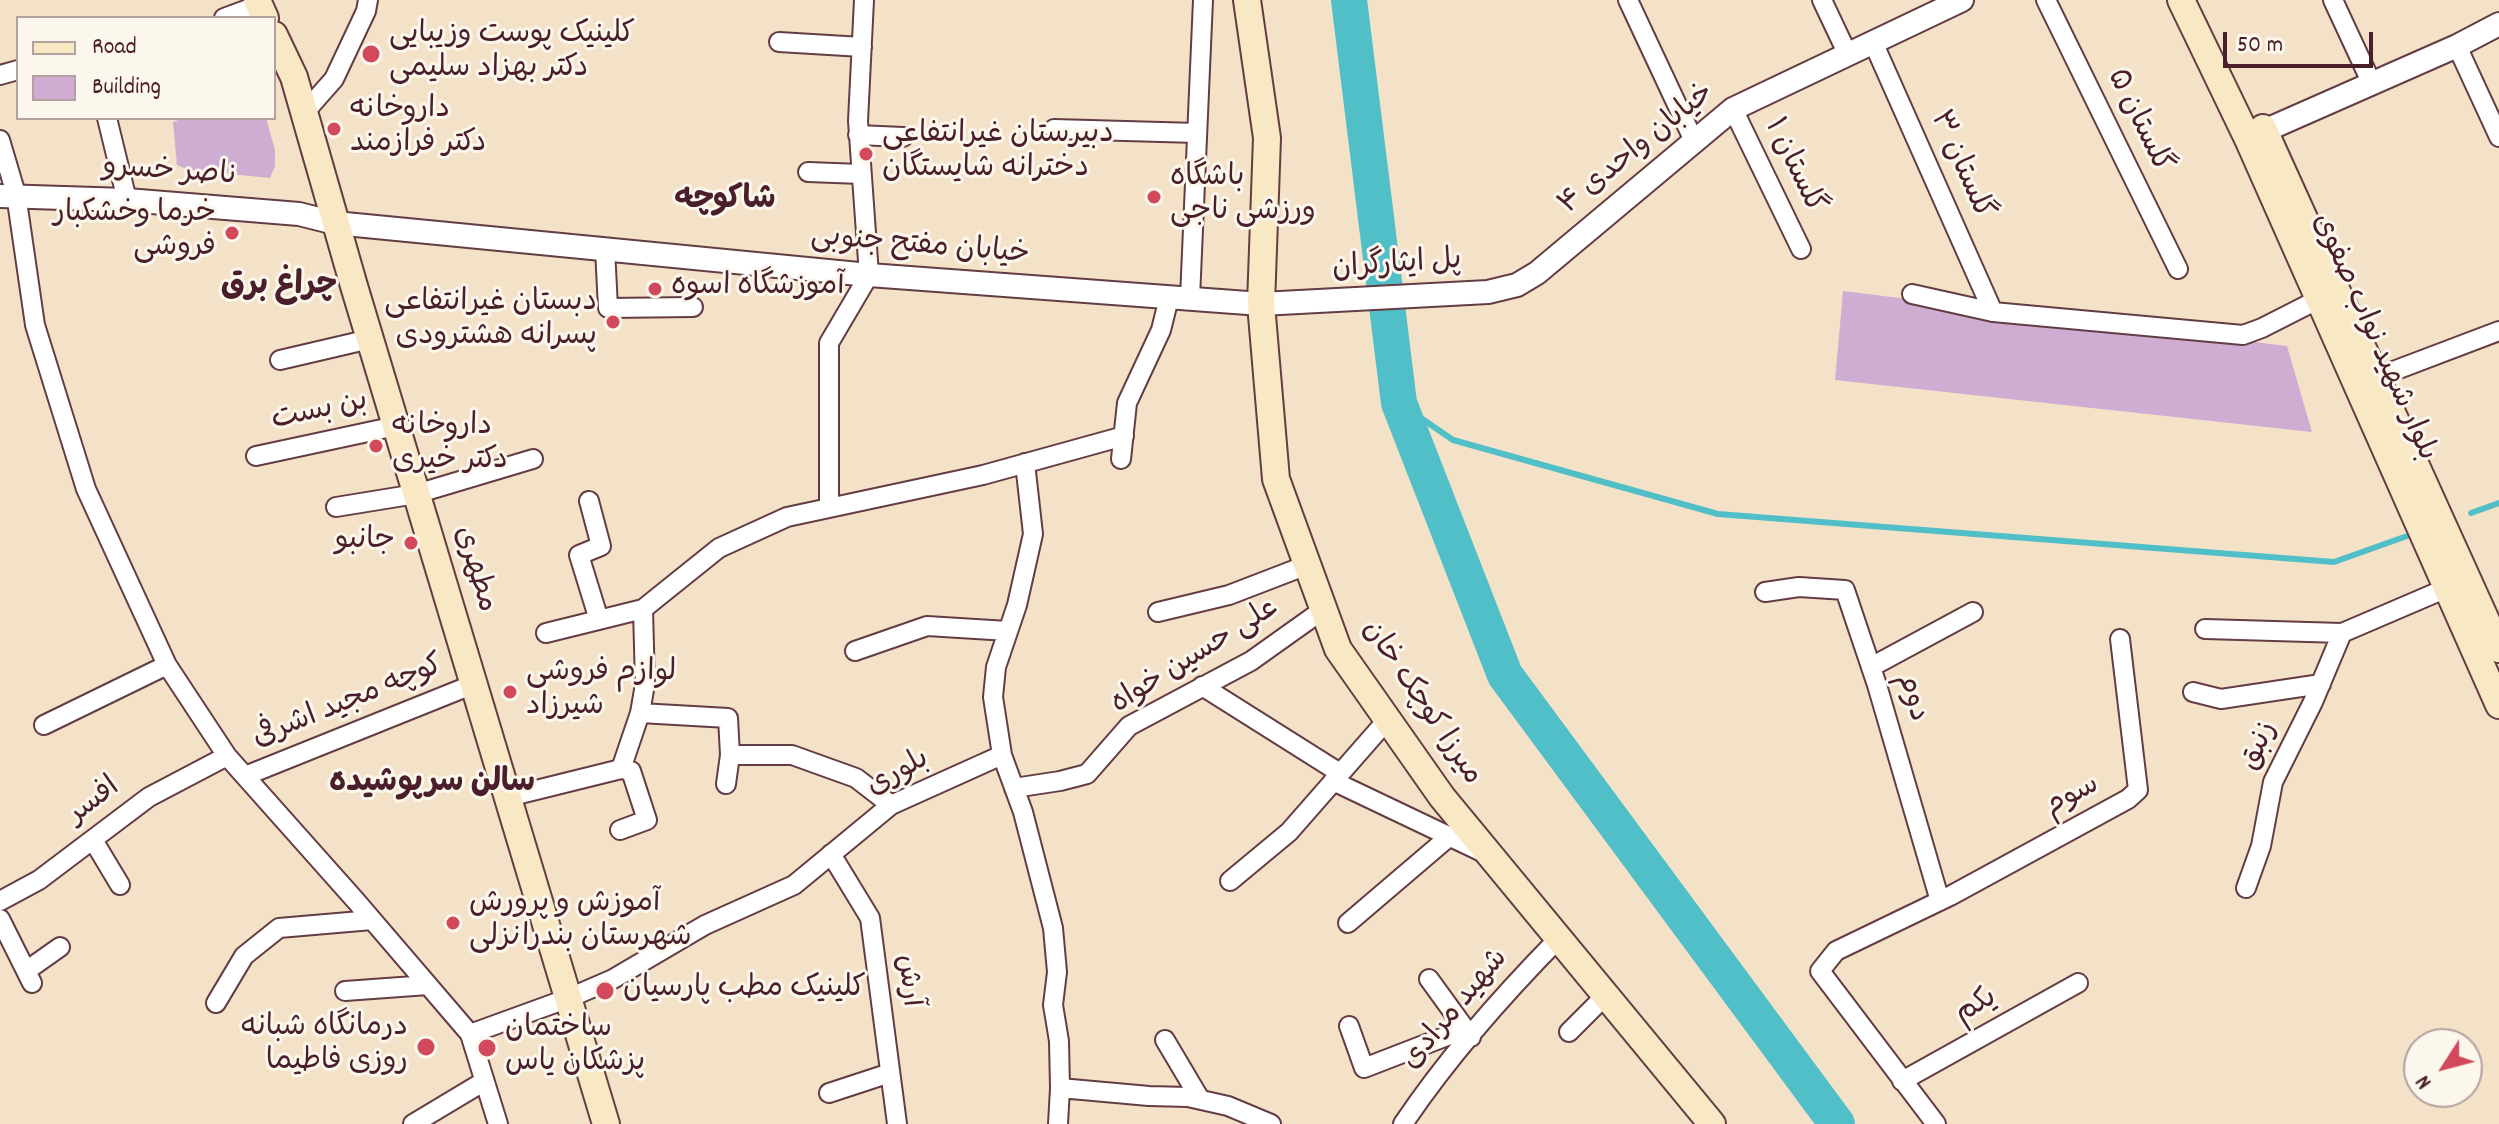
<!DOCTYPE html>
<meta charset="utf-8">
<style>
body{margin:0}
#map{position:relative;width:2499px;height:1124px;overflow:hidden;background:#f4e2c8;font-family:Dekko,sans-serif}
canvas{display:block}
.legend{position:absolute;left:16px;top:16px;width:260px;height:104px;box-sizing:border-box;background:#fbf7ec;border:2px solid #b4a19f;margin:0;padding:10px 14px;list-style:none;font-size:24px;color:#4a1f2b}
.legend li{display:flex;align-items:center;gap:16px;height:40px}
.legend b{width:40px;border:2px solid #b4a19f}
.north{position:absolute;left:2403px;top:1028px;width:80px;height:80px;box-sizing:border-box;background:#fbf7ec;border:2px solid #b4a19f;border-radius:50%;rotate:234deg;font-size:22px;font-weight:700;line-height:32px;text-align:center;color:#4a1f2b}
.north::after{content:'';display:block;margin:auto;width:28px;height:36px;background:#d1495b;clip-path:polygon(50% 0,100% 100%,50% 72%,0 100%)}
.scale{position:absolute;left:2223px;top:32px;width:150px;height:36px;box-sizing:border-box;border:4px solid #4a1f2b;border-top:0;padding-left:10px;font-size:24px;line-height:28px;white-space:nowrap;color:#4a1f2b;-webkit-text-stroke:6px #fbf7ec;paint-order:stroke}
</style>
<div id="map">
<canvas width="2499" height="1124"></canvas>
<ul class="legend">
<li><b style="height:10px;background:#f8e8c3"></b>Road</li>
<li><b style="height:22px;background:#cfadd2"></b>Building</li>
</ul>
<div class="north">N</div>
<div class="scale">50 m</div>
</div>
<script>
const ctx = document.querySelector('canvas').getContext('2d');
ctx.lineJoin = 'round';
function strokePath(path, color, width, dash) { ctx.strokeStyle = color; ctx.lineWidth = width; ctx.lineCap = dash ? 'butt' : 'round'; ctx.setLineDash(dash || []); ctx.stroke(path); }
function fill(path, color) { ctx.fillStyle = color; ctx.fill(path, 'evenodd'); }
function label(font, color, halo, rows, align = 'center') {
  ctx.font = font + ' Dekko,"Playpen Sans Arabic",sans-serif'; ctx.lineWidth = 6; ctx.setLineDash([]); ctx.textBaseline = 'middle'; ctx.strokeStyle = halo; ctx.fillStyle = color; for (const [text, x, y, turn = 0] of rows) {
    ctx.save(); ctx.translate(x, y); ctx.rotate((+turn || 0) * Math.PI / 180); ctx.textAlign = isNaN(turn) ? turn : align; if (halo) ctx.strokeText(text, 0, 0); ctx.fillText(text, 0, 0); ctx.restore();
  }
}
const stream = new Path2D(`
 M1399 403 1453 440 1718 514 2334 562 2407 536
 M2471 513 2499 503`);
const river = new Path2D(`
 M1349 0 1399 403 1505 675 1837 1124`);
const building = new Path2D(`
 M184 118H266L275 150V166L270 178 189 170 177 165 173 122Z
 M1843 291 2287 346 2312 432 1835 380Z`);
const minor = new Path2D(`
 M1628 0 1694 141
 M1822 0 1848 55
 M2046 0 2178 269
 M2333 0 2372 84
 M224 18 259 5
 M779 42 862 47
 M1873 42 1993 312
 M2457 46 2499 137
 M0 75 18 70
 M1733 109 1801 249
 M304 113 334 79 366 11 368 0
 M107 118 127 200
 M1054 129 1197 133
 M858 135 903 137
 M0 140 16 194 35 325 86 489 167 665 227 756 356 901 470 1034 498 1124
 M808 172 861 174
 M605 249 608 308 693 307
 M1912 294 1993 312 2243 335 2262 328 2319 299
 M1190 298 1203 0
 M280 360 370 339
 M2367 381 2499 331
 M256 456 396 426
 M1121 459 1127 403 1161 330 1169 298
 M1025 463 1033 534 1017 605 996 667 993 697 1002 755 1023 812 1053 928 1057 972 1053 1005 1059 1041 1060 1088
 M589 501 601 546 579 555 599 620
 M336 507 416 494 533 459
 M829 508V343L869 275 858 121 864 0
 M1765 592 1799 587 1845 590 1877 685 1940 901
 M1158 612 1229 595 1307 565
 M2205 629 2342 633 2447 588
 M546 633 643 609 719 548 787 517 983 475 1124 436
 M855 651 927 626 1008 631
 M1871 667 1973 612
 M1202 686 1340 773
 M2193 692 2221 699 2321 684
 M640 713 728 718 730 755 726 784
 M44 725 167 665
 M730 755H792L856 778 891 805
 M621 769 640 713 645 684 643 609
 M245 776 474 684
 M1333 781 1482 852
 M1014 788 1060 781 1087 774 1129 726 1251 661 1324 609
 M508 797 621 769
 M620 830 647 820 631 771 621 769
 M93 840 120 885
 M831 854 870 918 897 1124
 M1230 881 1289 832 1388 719
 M2246 888 2261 846 2273 782 2313 702 2342 633
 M0 901 39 880 149 797 227 756
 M0 919 32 983
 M1348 923 1450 836
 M26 971 60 947
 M1429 979 1471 1037
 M345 991 428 985
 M216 1003 244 956 279 928 372 920
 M1349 1026 1364 1068 1465 1029
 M1569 1032 1606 995
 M470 1034 569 998 613 979 705 925 794 885 891 805 1002 755
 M1165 1040 1200 1099
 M1902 1081 2078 983
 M829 1093 890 1073
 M413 1124 483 1082
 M1058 1124 1060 1088 1149 1096 1188 1097 1228 1106 1271 1124
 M1403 1124C1448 1057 1502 996 1559 938
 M1936 1124 1820 971 1836 951 1950 896 2128 799 2138 790 2120 639`);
const tertiary = new Path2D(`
 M2264 131 2457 46 2499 24
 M0 196 127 200 299 214 335 223 869 275 1261 304 1488 292 1517 285 1537 273 1733 109 1962 0`);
const secondary = new Path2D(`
 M257 0 265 18
 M1247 0 1267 138 1261 304 1276 479 1338 649 1442 797 1712 1124
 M2181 0 2248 139 2499 705
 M274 35 294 77 354 286 606 1124
 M2263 128 2499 649`);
const markers = [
 [371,54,10,"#d1495b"],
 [334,129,8,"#d1495b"],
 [866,154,8,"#d1495b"],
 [1154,197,8,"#d1495b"],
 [232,233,8,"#d1495b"],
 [655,289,8,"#d1495b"],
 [613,322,8,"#d1495b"],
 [376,446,8,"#d1495b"],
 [411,543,8,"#d1495b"],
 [510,692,8,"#d1495b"],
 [453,923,8,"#d1495b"],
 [605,991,10,"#d1495b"],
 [426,1047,10,"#d1495b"],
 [487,1048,10,"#d1495b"]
];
const poiNames = [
 ["کلینیک پوست وزیبایی",389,37],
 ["دکتر بهزاد سلیمی",389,71],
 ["داروخانه",350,112],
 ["دکتر فرازمند",350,146],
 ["دبیرستان غیرانتفاعی",882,137],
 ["دخترانه شایستگان",882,171],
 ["باشگاه",1170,180],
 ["ورزشی ناجی",1170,214],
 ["خرما وخشکبار",216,216,"right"],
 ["فروشی",216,250,"right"],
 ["آموزشگاه اسوه",671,289],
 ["دبستان غیرانتفاعی",597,305,"right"],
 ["پسرانه هشترودی",597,339,"right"],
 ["داروخانه",392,429],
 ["دکتر خیری",392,463],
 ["جانبو",395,543,"right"],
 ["لوازم فروشی",526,675],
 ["شیرزاد",526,709],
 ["آموزش و پرورش",469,906],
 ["شهرستان بندرانزلی",469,940],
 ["کلینیک مطب پارسیان",623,991],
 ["درمانگاه شبانه",408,1030,"right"],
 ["روزی فاطیما",408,1064,"right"],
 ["ساختمان",505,1031],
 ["پزشکان یاس",505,1065]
];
const streetNames = [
 ["گلستان ۵",2137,122,64],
 ["خیابان واحدی ۴",1638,151,-39],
 ["گلستان ۳",1959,166,66],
 ["گلستان ۱",1792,167,64],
 ["ناصر خسرو",170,174,4],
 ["خیابان مفتح جنوبی",920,248,5],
 ["پل ایثارگران",1397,267,-4],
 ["بلوار شهید نواب صفوی",2372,338,66],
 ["بن بست",320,413,-12],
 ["مطهری",473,570,73],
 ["علی حسین خواه",1196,658,-32],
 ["دوم",1910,698,73],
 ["کوچه مجید اشرفی",349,704,-22],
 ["میرزا کوچک خان",1420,704,56],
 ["زنبق",2261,747,-66],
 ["بلوری",899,775,-29],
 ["سوم",2073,798,-28],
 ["افسر",95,803,-37],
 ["آرش",906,981,83],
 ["یکم",1977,1008,-29],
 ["شهید مرادی",1457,1011,-50]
];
const neighbourhoodNames = [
 ["شاکوچه",725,203],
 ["چراغ برق",279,289],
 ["سالن سرپوشیده",432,786]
];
strokePath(stream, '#51bfc8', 6);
strokePath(river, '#51bfc8', 36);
fill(building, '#cfadd2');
strokePath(minor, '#643c43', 22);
strokePath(tertiary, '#643c43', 26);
strokePath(secondary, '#643c43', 30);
strokePath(minor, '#fff', 18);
strokePath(tertiary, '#fff', 22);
strokePath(secondary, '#f8e8c3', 26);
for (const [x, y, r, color] of markers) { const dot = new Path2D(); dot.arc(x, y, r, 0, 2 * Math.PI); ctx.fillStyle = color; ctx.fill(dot); strokePath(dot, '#fbf7ec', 3); }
label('30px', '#4a1f2b', '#fbf7ec', poiNames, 'left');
label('30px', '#4a1f2b', '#fbf7ec', streetNames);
label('bold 32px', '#4a1f2b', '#fbf7ec', neighbourhoodNames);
</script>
